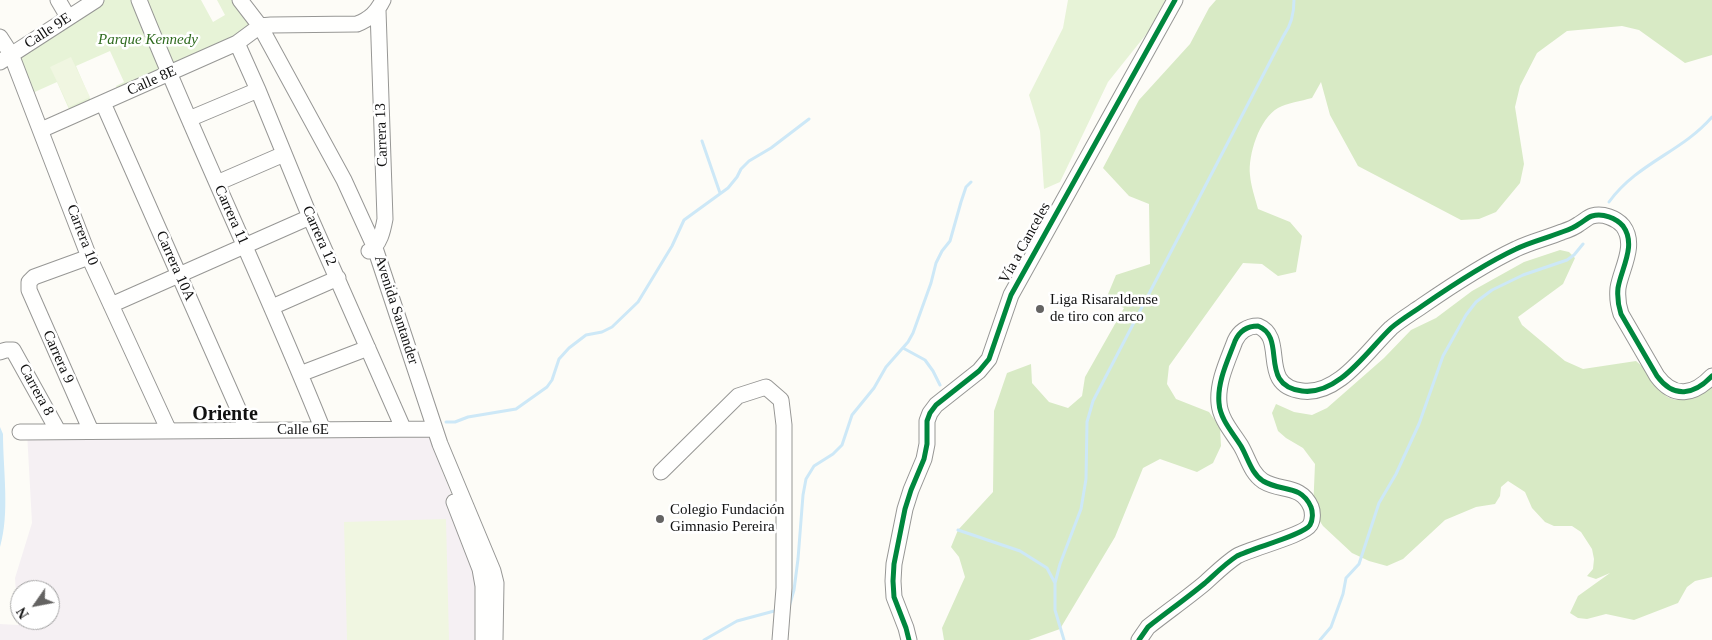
<!DOCTYPE html>
<meta charset="utf-8">
<style>
body{margin:0}
#map{position:relative;width:1712px;height:640px;overflow:hidden;background:#fdfcf7;font-family:"Times New Roman",serif}
canvas{display:block}
.north{position:absolute;left:10px;top:580px;width:50px;height:50px;box-sizing:border-box;background:#fff;border:1px solid #a0a0a0;border-radius:50%;rotate:237deg;font-size:14px;font-weight:700;line-height:20px;text-align:center;color:#111}
.north::after{content:'';display:block;margin:auto;width:18px;height:22px;background:#646362;clip-path:polygon(50% 0,100% 100%,50% 72%,0 100%)}
</style>
<div id="map">
<canvas width="1712" height="640"></canvas>
<div class="north">N</div>
</div>
<script>
const ctx = document.querySelector('canvas').getContext('2d');
ctx.lineJoin = 'round';
function fill(path, color) { ctx.fillStyle = color; ctx.fill(path, 'evenodd'); }
function strokePath(path, color, width, dash) { ctx.strokeStyle = color; ctx.lineWidth = width; ctx.lineCap = dash ? 'butt' : 'round'; ctx.setLineDash(dash || []); ctx.stroke(path); }
function label(font, color, halo, rows, align = 'center') {
  ctx.font = font + ' "Times New Roman",serif'; ctx.lineWidth = 5; ctx.setLineDash([]); ctx.textBaseline = 'middle'; ctx.strokeStyle = halo; ctx.fillStyle = color; for (const [text, x, y, turn = 0] of rows) {
    ctx.save(); ctx.translate(x, y); ctx.rotate((+turn || 0) * Math.PI / 180); ctx.textAlign = isNaN(turn) ? turn : align; if (halo) ctx.strokeText(text, 0, 0); ctx.fillText(text, 0, 0); ctx.restore();
  }
}
const industrial = new Path2D(`
 M426 429 480 569 483 640H0V624L18 625 15 578 32 523 27 432ZM20 590H50V620H20Z`);
const green = new Path2D(`
 M96 0H201L213 22 225 15 217 0H235L253 30 72 116 57 82 28 95 11 54ZM110 51 124 82 116 86 117 89 91 101 76 66Z
 M1068 0H1167L1156 22 1108 82 1060 182 1044 189 1040 131 1029 95 1063 28Z`);
const forest = new Path2D(`
 M1216 0H1712V55L1685 63 1639 30 1622 26 1567 31 1537 53 1520 86 1515 107 1524 164 1520 183 1496 212 1479 219 1461 220 1358 166 1330 115 1321 82 1312 98C1301 101 1287 103 1278 108 1259 119 1248 155 1250 175 1251 186 1255 198 1258 209L1290 222 1302 236 1296 272 1278 276 1262 264 1243 263 1169 366 1167 384 1176 399 1209 412 1220 427 1221 446 1213 463 1197 472 1160 459 1143 468 1115 537 1060 629 1029 640H944L942 628 965 577 959 557 951 547 958 530 993 492 994 411 1007 373 1031 364 1032 383 1049 402 1068 408 1082 396 1085 377 1124 308 1106 299 1116 275 1150 264 1149 204 1129 196 1103 168 1139 100 1190 44 1209 8Z
 M1560 250 1569 252 1575 258 1563 284 1518 317 1522 325 1565 361 1583 369 1636 361C1653 373 1657 401 1681 400 1694 399 1702 394 1712 386V577L1695 581 1687 587 1678 603 1634 620 1606 614 1587 619 1578 618 1570 613 1578 596 1610 573 1596 579 1587 576 1593 569 1594 559 1592 549 1581 532 1572 526H1554L1545 522 1532 508 1525 492 1508 481 1501 487 1500 496 1495 504 1476 507 1445 520 1403 559 1387 566 1369 561 1352 553 1323 526 1313 511 1315 464 1303 448 1286 438 1278 431 1272 413 1276 404 1294 412 1312 415 1327 408 1384 358 1411 330 1436 318 1472 291 1524 262Z`);
const pitch = new Path2D(`
 M71 57 90 97 69 107 50 67Z
 M446 519 449 640H347L344 522Z`);
const water = new Path2D(`
 M0 427 3 434C3 470 10 513 0 547Z`);
const stream = new Path2D(`
 M702 141 720 193
 M1609 202C1637 163 1682 152 1712 117
 M903 348 925 360 933 371 940 385
 M446 422H455L468 417 516 409 547 387 552 380 559 359 569 348 586 335 602 332 612 327 638 302 672 246 684 220 728 188 737 177 741 169 749 161 771 148 809 119
 M958 530 1020 551 1047 568 1055 583
 M789 607 794 590 798 559 803 495 806 479 814 466 833 454 842 445 852 415 874 388 886 367 908 342 913 333 931 283 936 263 942 251 950 241 961 202 966 187 971 182
 M704 640 737 621 778 610
 M1064 640 1055 610V583L1060 564 1081 509 1086 479 1087 422 1093 401 1284 35C1292 24 1294 13 1294 0
 M1320 640 1331 627 1343 594 1346 578 1359 564 1379 503 1396 474 1419 424 1443 356 1466 315 1476 302 1492 290 1523 275 1567 260 1574 255 1583 244`);
const minor = new Path2D(`
 M58 0 68 17
 M139 0C197 145 265 285 323 430
 M240 0 260 26 344 180 375 248 440 444 493 571 496 583 495 640
 M0 37 11 54 89 257 169 431
 M237 43 258 90 310 217 403 428
 M0 62 96 0
 M103 103 247 429
 M189 119 258 90
 M41 130 237 43 260 26 271 25 357 24C370 19 377 12 383 0
 M217 183 284 154
 M369 251C380 245 383 230 385 219L378 10
 M89 257 34 277 29 282V290L91 431
 M111 305 310 217
 M272 307 338 278
 M0 352 6 350H13L58 431
 M300 374 368 348
 M20 432 435 429
 M661 472 738 396 766 387 781 400 784 425V588L780 640
 M454 502 480 569 483 586V640
 M909 640 906 628 894 597 893 581 894 564 905 509 911 490 924 459 927 444V421L930 413 936 405 979 371 989 359 1011 295 1175 0
 M1139 640 1148 627C1167 612 1187 598 1205 583 1215 574 1226 563 1237 556 1252 548 1304 535 1310 525 1313 520 1313 512 1311 507 1301 484 1281 492 1263 481 1251 473 1248 458 1241 446 1233 433 1220 419 1219 403 1217 382 1228 360 1235 341 1239 332 1247 326 1258 326 1288 338 1257 385 1302 391 1338 396 1367 351 1391 328 1400 320 1412 313 1422 306 1451 286 1484 264 1516 249 1530 242 1547 238 1562 232 1568 230 1574 228 1579 224 1583 222 1588 217 1592 216 1603 213 1616 218 1623 226 1637 245 1621 269 1618 288 1617 298 1618 305 1621 314L1657 376C1674 399 1694 395 1712 376`);
const cycleway = new Path2D(`
 M909 640 906 628 894 597 893 581 894 564 905 509 911 490 924 459 927 444V421L930 413 936 405 979 371 989 359 1011 295 1175 0
 M1139 640 1148 627C1167 612 1187 598 1205 583 1215 574 1226 563 1237 556 1252 548 1304 535 1310 525 1313 520 1313 512 1311 507 1301 484 1281 492 1263 481 1251 473 1248 458 1241 446 1233 433 1220 419 1219 403 1217 382 1228 360 1235 341 1239 332 1247 326 1258 326 1288 338 1257 385 1302 391 1338 396 1367 351 1391 328 1400 320 1412 313 1422 306 1451 286 1484 264 1516 249 1530 242 1547 238 1562 232 1568 230 1574 228 1579 224 1583 222 1588 217 1592 216 1603 213 1616 218 1623 226 1637 245 1621 269 1618 288 1617 298 1618 305 1621 314L1657 376C1674 399 1694 395 1712 376`);
const markers = [
 [1040,309,5,"#646362"],
 [660,519,5,"#646362"]
];
const streetNames = [
 ["Calle 9E",48,31,-33],
 ["Calle 8E",152,81,-24],
 ["Carrera 13",382,135,-92],
 ["Carrera 11",231,215,66],
 ["Carrera 10",82,235,69],
 ["Carrera 12",319,236,66],
 ["Vía a Canceles",1025,243,-61],
 ["Carrera 10A",175,266,66],
 ["Avenida Santander",396,310,72],
 ["Carrera 9",58,357,66],
 ["Carrera 8",36,390,61],
 ["Calle 6E",303,430]
];
const parkNames = [
 ["Parque Kennedy",148,40]
];
const poiNames = [
 ["Liga Risaraldense",1050,300],
 ["de tiro con arco",1050,317],
 ["Colegio Fundación",670,510],
 ["Gimnasio Pereira",670,527]
];
const districtNames = [
 ["Oriente",225,415]
];
fill(industrial, '#f5f0f3');
fill(green, '#e7f3d7');
fill(forest, '#d8eac5');
fill(pitch, '#f0f6e1');
fill(water, '#cde8f7');
strokePath(stream, '#cde8f7', 3);
strokePath(minor, '#979795', 17);
strokePath(minor, '#fffffe', 15);
strokePath(cycleway, '#00873e', 5);
for (const [x, y, r, color] of markers) { const dot = new Path2D(); dot.arc(x, y, r, 0, 2 * Math.PI); ctx.fillStyle = color; ctx.fill(dot); strokePath(dot, '#fff', 2); }
label('15px', '#111', '#fff', streetNames);
label('italic 15px', '#2f6b1f', '#fff', parkNames);
label('15px', '#111', '#fff', poiNames, 'left');
label('bold 20px', '#111', '#fff', districtNames);
</script>
